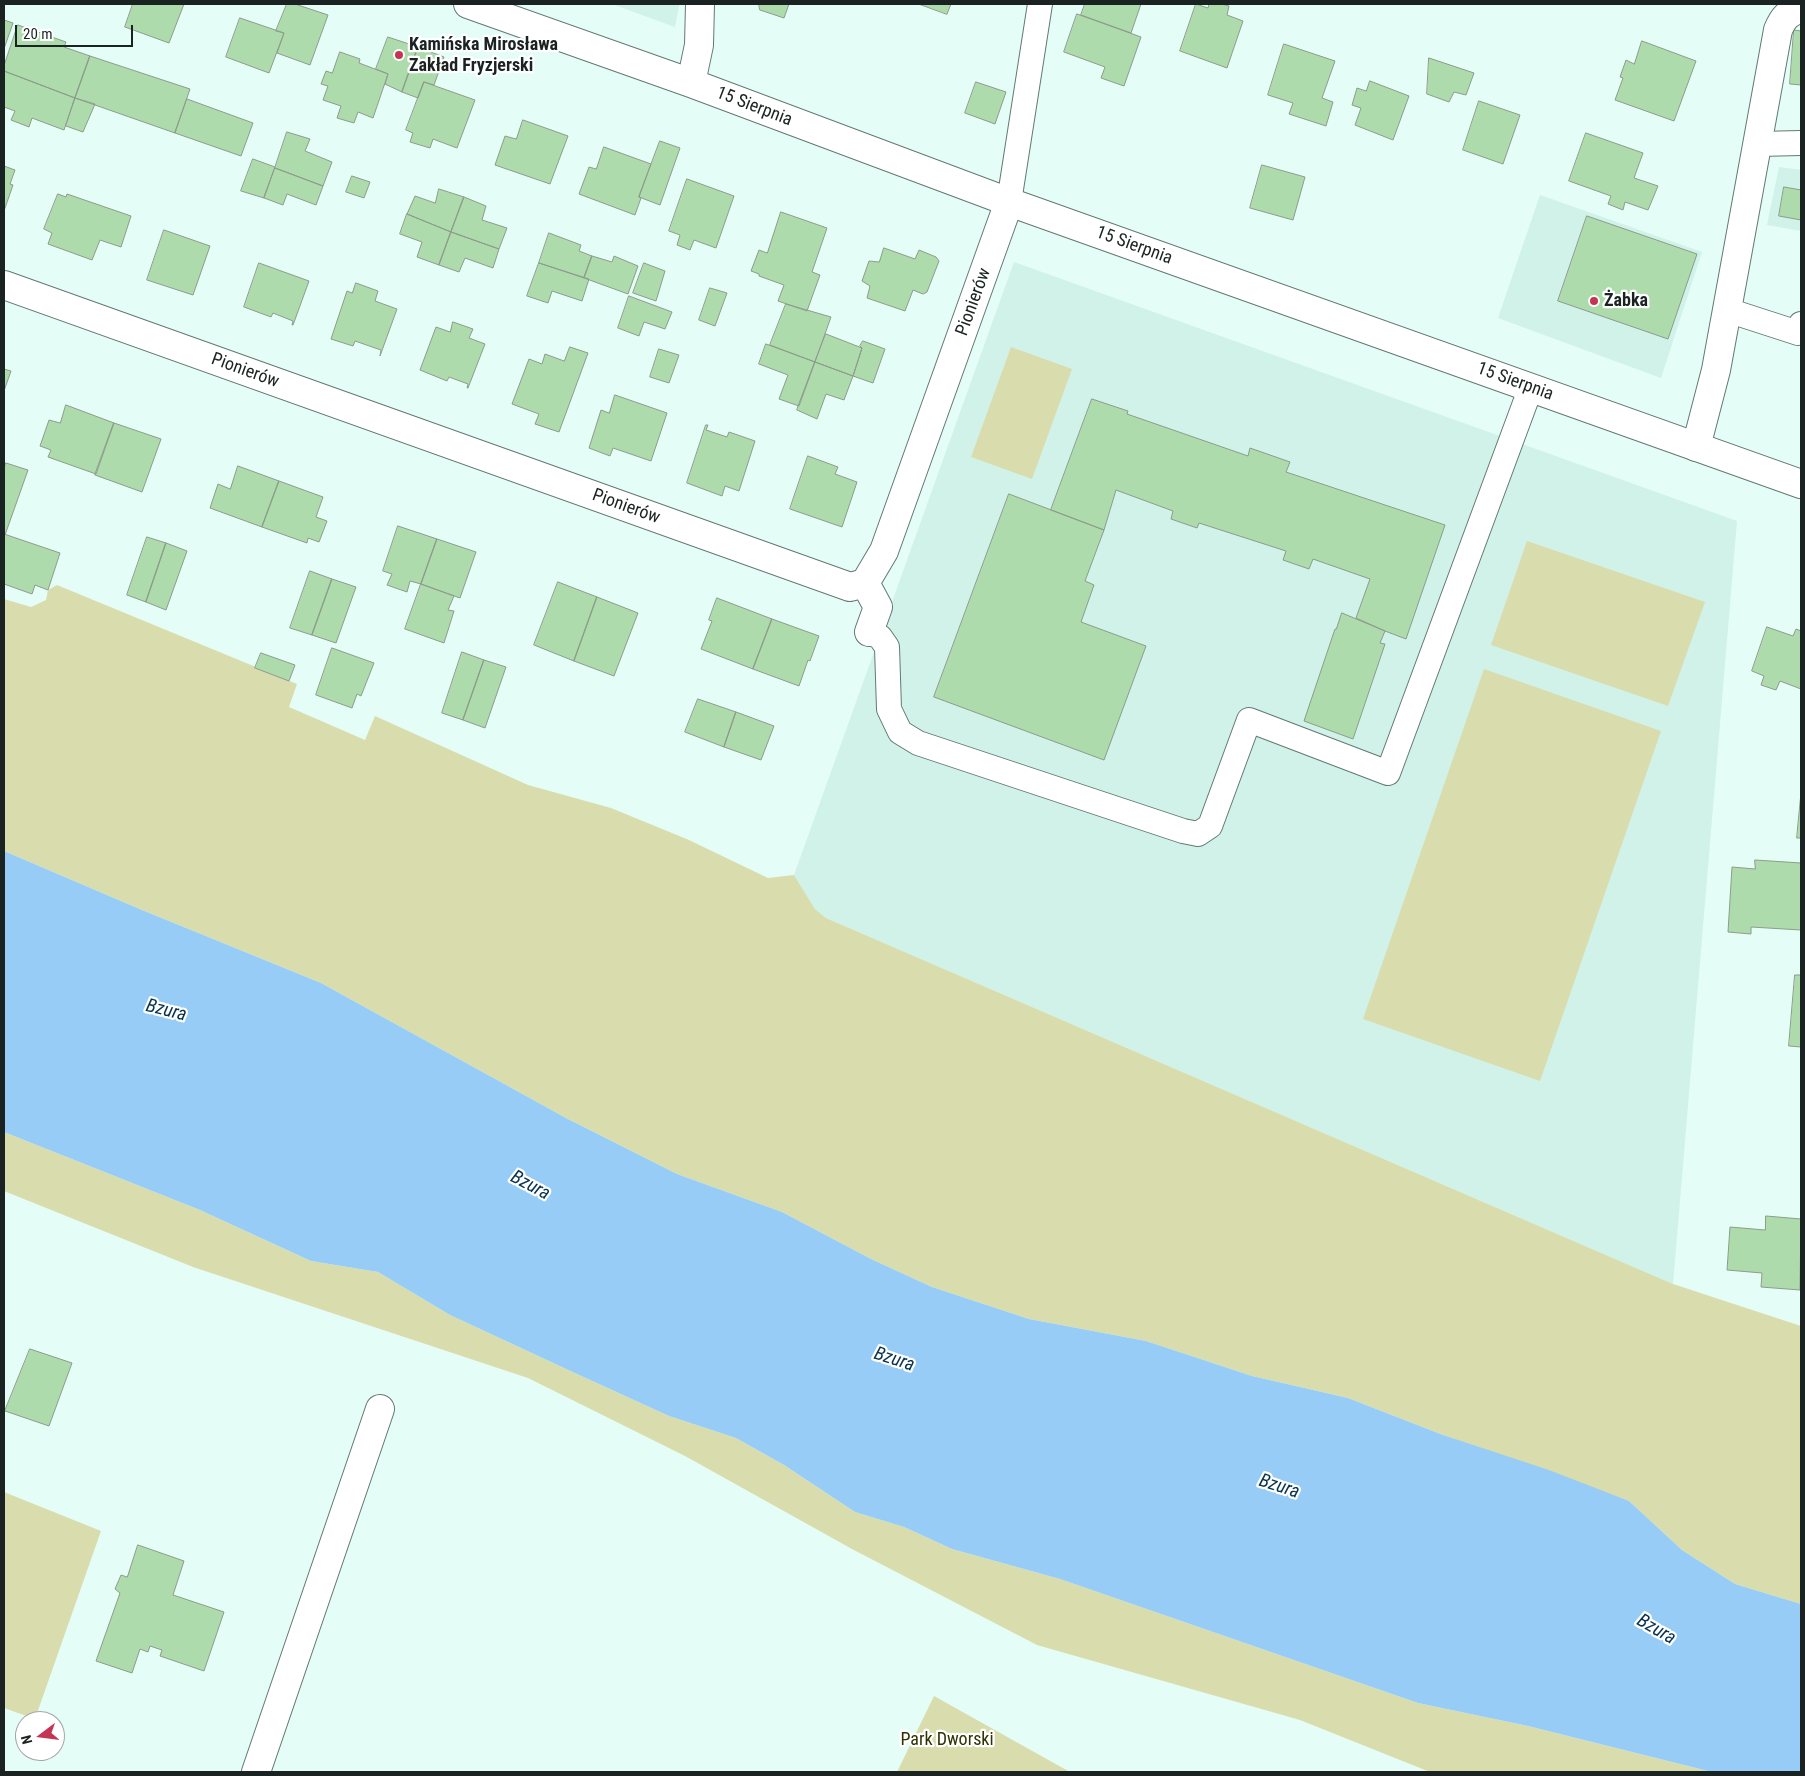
<!DOCTYPE html>
<meta charset="utf-8">
<style>
body{margin:0}
#map{position:relative;width:1805px;height:1776px;overflow:hidden;background:#e4fdf6;font-family:"Roboto Condensed",sans-serif}
canvas{display:block}
.frame{position:absolute;inset:0;border:5px solid #1a2321;pointer-events:none}
.north{position:absolute;left:15px;top:1711px;width:50px;height:50px;box-sizing:border-box;background:#fff;border:1px solid #a3a7a6;border-radius:50%;rotate:255deg;font-size:14px;font-weight:700;line-height:20px;text-align:center;color:#1a2321}
.north::after{content:'';display:block;margin:auto;width:18px;height:22px;background:#c53553;clip-path:polygon(50% 0,100% 100%,50% 72%,0 100%)}
.scale{position:absolute;left:15px;top:25px;width:118px;height:22px;box-sizing:border-box;border:2px solid #1a2321;border-top:0;padding-left:6px;font-size:15px;line-height:18px;white-space:nowrap;color:#1a2321;-webkit-text-stroke:4px #fff;paint-order:stroke}
</style>
<div id="map">
<canvas width="1805" height="1776"></canvas>
<div class="frame"></div>
<div class="north">N</div>
<div class="scale">20 m</div>
</div>
<script>
const ctx = document.querySelector('canvas').getContext('2d');
ctx.lineJoin = 'round';
function fill(path, color) { ctx.fillStyle = color; ctx.fill(path, 'evenodd'); }
function strokePath(path, color, width, dash) { ctx.strokeStyle = color; ctx.lineWidth = width; ctx.lineCap = dash ? 'butt' : 'round'; ctx.setLineDash(dash || []); ctx.stroke(path); }
function label(font, color, halo, rows, align = 'center') {
  ctx.font = font + ' "Roboto Condensed",sans-serif'; ctx.lineWidth = 4.5; ctx.setLineDash([]); ctx.textBaseline = 'middle'; ctx.strokeStyle = halo; ctx.fillStyle = color; for (const [text, x, y, turn = 0] of rows) {
    ctx.save(); ctx.translate(x, y); ctx.rotate((+turn || 0) * Math.PI / 180); ctx.textAlign = isNaN(turn) ? turn : align; if (halo) ctx.strokeText(text, 0, 0); ctx.fillText(text, 0, 0); ctx.restore();
  }
}
const built = new Path2D(`
 M612 4H679V6L675 27Z
 M1779 167 1801 170V231L1767 225Z
 M1540 195 1702 252 1661 378 1498 318Z
 M1014 262 1737 521 1673 1284 826 918 815 909 794 875Z`);
const green = new Path2D(`
 M1011 347 1072 369 1032 479 971 457Z
 M1527 541 1705 602 1668 706 1491 645Z
 M57 585 297 684 289 707 365 740 375 716 528 785 611 808 689 840 768 878 794 875 815 909 826 918 1673 1284 1801 1326V1604L1735 1584 1682 1550 1629 1501 1443 1435 1348 1398 1252 1376 1146 1341 1029 1319 932 1287 871 1259 782 1212 677 1174 566 1118 321 983 142 910 4 851V599L31 607 46 600 48 590Z
 M1484 669 1661 731 1540 1081 1363 1019Z
 M4 1132 200 1210 311 1261 378 1272 450 1315 577 1374 669 1416 736 1438 784 1465 855 1512 904 1527 952 1549 1060 1579 1418 1703 1528 1726 1712 1772H1430L1300 1720 1037 1645 852 1549 685 1456 528 1378 193 1267 4 1191Z
 M4 1492 101 1531 35 1719 4 1708Z
 M934 1696 1070 1772H897Z`);
const water = new Path2D(`
 M4 851 142 910 321 983 566 1118 677 1174 782 1212 871 1259 932 1287 1029 1319 1146 1341 1252 1376 1348 1398 1443 1435 1549 1470 1629 1501 1682 1550 1735 1584 1801 1604V1772H1712L1528 1726 1418 1703 1060 1579 952 1549 904 1527 855 1512 784 1465 736 1438 669 1416 577 1374 450 1315 378 1272 311 1261 200 1210 4 1132Z`);
const building = new Path2D(`
 M133 4H184L169 43 125 27Z
 M287 4H295L328 15 310 65 277 53 284 33 276 31Z
 M759 4H789L784 18 760 10Z
 M919 4H951L947 14Z
 M1085 4H1141L1131 33 1081 15Z
 M1196 4 1208 8 1209 4H1222L1229 6 1227 15 1243 21 1227 68 1180 51Z
 M1077 14 1141 37 1124 86 1101 78 1105 67 1064 52Z
 M240 18 284 33 269 73 226 57Z
 M4 20 13 23 4 49Z
 M18 25 66 42 64 47 90 56 75 98 4 71V66Z
 M1794 30 1801 31V85L1790 84Z
 M388 37 418 47 402 92 385 84 388 74 376 69Z
 M1642 41 1696 61 1674 121 1615 100 1623 78 1620 77 1626 60 1634 64Z
 M1284 44 1335 61 1322 98 1333 102 1326 126 1289 114 1293 103 1268 95Z
 M418 47 444 57 434 85 424 82 418 98 402 92Z
 M340 52 360 59 359 63 388 74 373 118 358 112 354 123 337 118 341 106 323 100 328 86 321 84 326 71 332 73Z
 M90 56 190 89 175 133 75 98Z
 M1429 58 1474 73 1466 95 1454 92 1449 102 1427 94Z
 M4 71 75 98 64 130 32 118 29 127 11 120 15 111 4 107Z
 M1370 81 1409 96 1393 140 1355 125 1361 108 1352 105 1357 88 1366 91Z
 M424 82 475 100 457 148 433 139 430 148 410 142 413 133 406 130Z
 M976 82 1006 92 995 124 965 113Z
 M75 98 95 104 83 132 66 126Z
 M187 99 253 123 241 156 175 133Z
 M1479 101 1520 115 1503 164 1463 150Z
 M523 120 568 136 550 184 495 165 505 136 516 139Z
 M287 132 310 139 305 151 332 162 323 186 275 168Z
 M1586 133 1643 153 1634 178 1658 186 1648 210 1625 202 1623 210 1608 204 1611 196 1569 181Z
 M660 141 680 148 660 205 639 197Z
 M604 147 651 164 639 197 641 198 635 215 579 194 589 167 596 169Z
 M253 159 275 167 264 198 241 191Z
 M1262 165 1305 177 1293 220 1250 208Z
 M4 166 15 170 10 184 13 185 4 211Z
 M275 168 323 186 316 205 287 194 283 205 264 198Z
 M352 176 370 182 364 198 346 192Z
 M687 179 734 196 716 248 694 240 690 250 677 245 680 235 669 231Z
 M1784 187 1801 190V220L1779 216Z
 M439 189 464 197 451 232 407 214 415 196 435 203Z
 M58 194 66 197 67 194 131 216 121 247 100 240 92 260 48 244 52 233 44 229Z
 M464 197 486 206 482 220 507 228 499 249 451 232Z
 M781 212 827 228 812 272 820 275 807 311 778 301 784 285 759 276V274L751 271 759 250 767 253Z
 M407 214 451 232 439 265 417 257 422 242 400 234Z
 M1587 216 1697 254 1668 339 1558 301Z
 M164 230 210 246 193 295 147 280Z
 M451 232 499 249 493 268 465 258 459 272 439 265Z
 M549 233 581 245 579 251 592 256 584 278 539 263Z
 M884 248 915 259 919 250 936 257 939 261 927 292 923 294 913 290 905 311 867 298 870 286 862 281 869 261 879 262Z
 M592 256 612 262 614 256 638 266 628 294 584 278Z
 M259 263 309 281 293 325H292L293 321 273 313 271 317 244 307Z
 M539 263 589 279 582 301 552 291 548 303 527 296Z
 M644 263 665 271 656 301 633 293Z
 M356 283 378 291 375 301 397 309 380 356 381 350 355 341 353 346 331 339 347 291 352 293Z
 M710 288 727 293 715 326 699 320Z
 M629 296 672 312 665 329 644 322 639 336 618 328Z
 M786 304 831 317 815 362 770 345Z
 M453 322 473 329 469 338 485 344 468 388H467L468 384 449 377 447 381 420 370 436 327 450 332Z
 M826 334 862 348 853 376 815 362Z
 M863 341 885 349 873 383 853 376 862 348 860 346Z
 M766 344 815 362 799 406 779 399 788 375 759 364Z
 M570 347 588 353 559 432 535 424 539 414 512 404 529 359 542 364 545 354 564 361Z
 M659 349 679 355 669 383 650 377Z
 M815 362 853 376 844 400 826 394 817 419 797 410Z
 M4 369 11 371 4 391Z
 M615 395 667 413 651 461 613 448 610 456 589 448 601 410 609 413Z
 M1092 399 1128 411 1127 414 1248 456 1250 448 1290 462 1286 472 1445 525 1406 639 1385 631 1356 618 1370 579 1313 559 1309 569 1283 560 1286 551 1199 523 1197 528 1171 519 1173 511 1116 490 1104 530 1051 510Z
 M66 405 114 423 96 474 48 457 51 450 40 446 49 420 60 423Z
 M114 423 161 439 142 492 95 475Z
 M706 425H708L706 430 727 437 729 432 755 441 739 491 725 486 722 496 687 483Z
 M808 456 838 467 835 474 857 482 842 527 790 509Z
 M6 463 28 470 5 535 4 534V469Z
 M238 466 279 481 262 527 210 508 218 484 230 489Z
 M279 481 323 497 316 517 327 521 319 542 308 538 307 543 262 527Z
 M1009 494 1104 530 1085 581 1094 585 1081 622 1146 646 1104 760 934 697Z
 M398 526 437 539 421 584 410 581 407 592 387 585 392 574 383 571Z
 M4 534 60 553 48 590 35 585 32 594 4 584Z
 M147 537 166 543 146 602 127 595Z
 M437 539 476 552 460 598 421 584Z
 M166 543 187 551 166 610 146 602Z
 M310 571 332 579 312 635 290 628Z
 M332 579 356 587 336 643 312 635Z
 M558 582 597 597 574 661 534 645Z
 M421 584 454 596 448 610 454 611 444 643 405 629Z
 M597 597 638 613 614 676 574 661Z
 M717 598 772 619 753 669 701 649 712 621 709 620Z
 M1342 613 1385 631 1380 643 1385 644 1353 739 1304 721 1335 629H1336Z
 M772 619 819 636 810 661 808 660 799 686 753 669Z
 M1767 627 1793 636 1796 629 1801 631V689L1780 681 1776 690 1761 685 1764 676 1752 671Z
 M332 648 374 663 361 696 357 694 352 708 316 695Z
 M462 652 484 660 463 720 442 713Z
 M261 653 295 665 289 681 255 668Z
 M484 660 506 667 485 728 463 720Z
 M698 699 736 712 724 747 685 732Z
 M736 712 774 726 761 760 724 747Z
 M1801 793V838H1797Z
 M1755 860 1801 863V930L1751 927V934L1728 932 1732 867 1755 869Z
 M1795 975H1801V1047L1789 1046Z
 M1766 1216 1801 1219 1800 1290 1761 1287 1762 1273 1727 1270 1730 1227 1765 1230Z
 M30 1349 72 1363 49 1426 5 1411Z
 M138 1545 184 1561 173 1595 224 1612 204 1671 160 1656 162 1650 150 1646 148 1652 140 1649 132 1673 96 1661 120 1593 115 1589 121 1575 127 1577Z`);
const lane = new Path2D(`
 M1758 144 1801 143
 M1009 202 1040 4
 M1727 310 1798 333 1801 324
 M869 632 880 637 887 647 889 709 900 732 918 743 1183 831 1198 834 1210 826 1249 720 1388 773 1531 387`);
const street = new Path2D(`
 M4 285 850 587 865 583 884 551 1009 202
 M1696 447 1716 370 1778 30C1783 18 1788 12 1801 9
 M865 583 878 607 869 632
 M256 1772 380 1409`);
const secondary = new Path2D(`
 M468 4 691 83 1009 202 1801 484
 M691 83 699 45 700 4`);
const markers = [
 [399,55,5,"#c53553"],
 [1594,301,5,"#c53553"]
];
const poiNames = [
 ["Kamińska Mirosława",409,45],
 ["Zakład Fryzjerski",409,66],
 ["Żabka",1604,301]
];
const streetNames = [
 ["15 Sierpnia",754,107,21],
 ["15 Sierpnia",1134,246,20],
 ["Pionierów",974,302,-70],
 ["Pionierów",245,371,20],
 ["15 Sierpnia",1515,382,20],
 ["Pionierów",626,507,20]
];
const parkNames = [
 ["Park Dworski",947,1740]
];
const waterNames = [
 ["Bzura",166,1011,14],
 ["Bzura",530,1186,28],
 ["Bzura",894,1360,18],
 ["Bzura",1279,1487,18],
 ["Bzura",1656,1630,30]
];
fill(built, '#d0f2e8');
fill(green, '#d9ddae');
fill(water, '#97ccf6');
fill(building, '#addbac');
strokePath(building, '#8d9c8c', 1);
strokePath(lane, '#637973', 26);
strokePath(street, '#637973', 30);
strokePath(secondary, '#637973', 30);
strokePath(lane, '#fff', 24);
strokePath(street, '#fff', 28);
strokePath(secondary, '#fff', 28);
for (const [x, y, r, color] of markers) { const dot = new Path2D(); dot.arc(x, y, r, 0, 2 * Math.PI); ctx.fillStyle = color; ctx.fill(dot); strokePath(dot, '#fff', 2); }
label('bold 18px', '#1a2321', '#fff', poiNames, 'left');
label('18px', '#1a2321', '#fff', streetNames);
label('18px', '#303201', '#fff', parkNames);
label('italic 19px', '#08334e', '#fff', waterNames);
</script>
